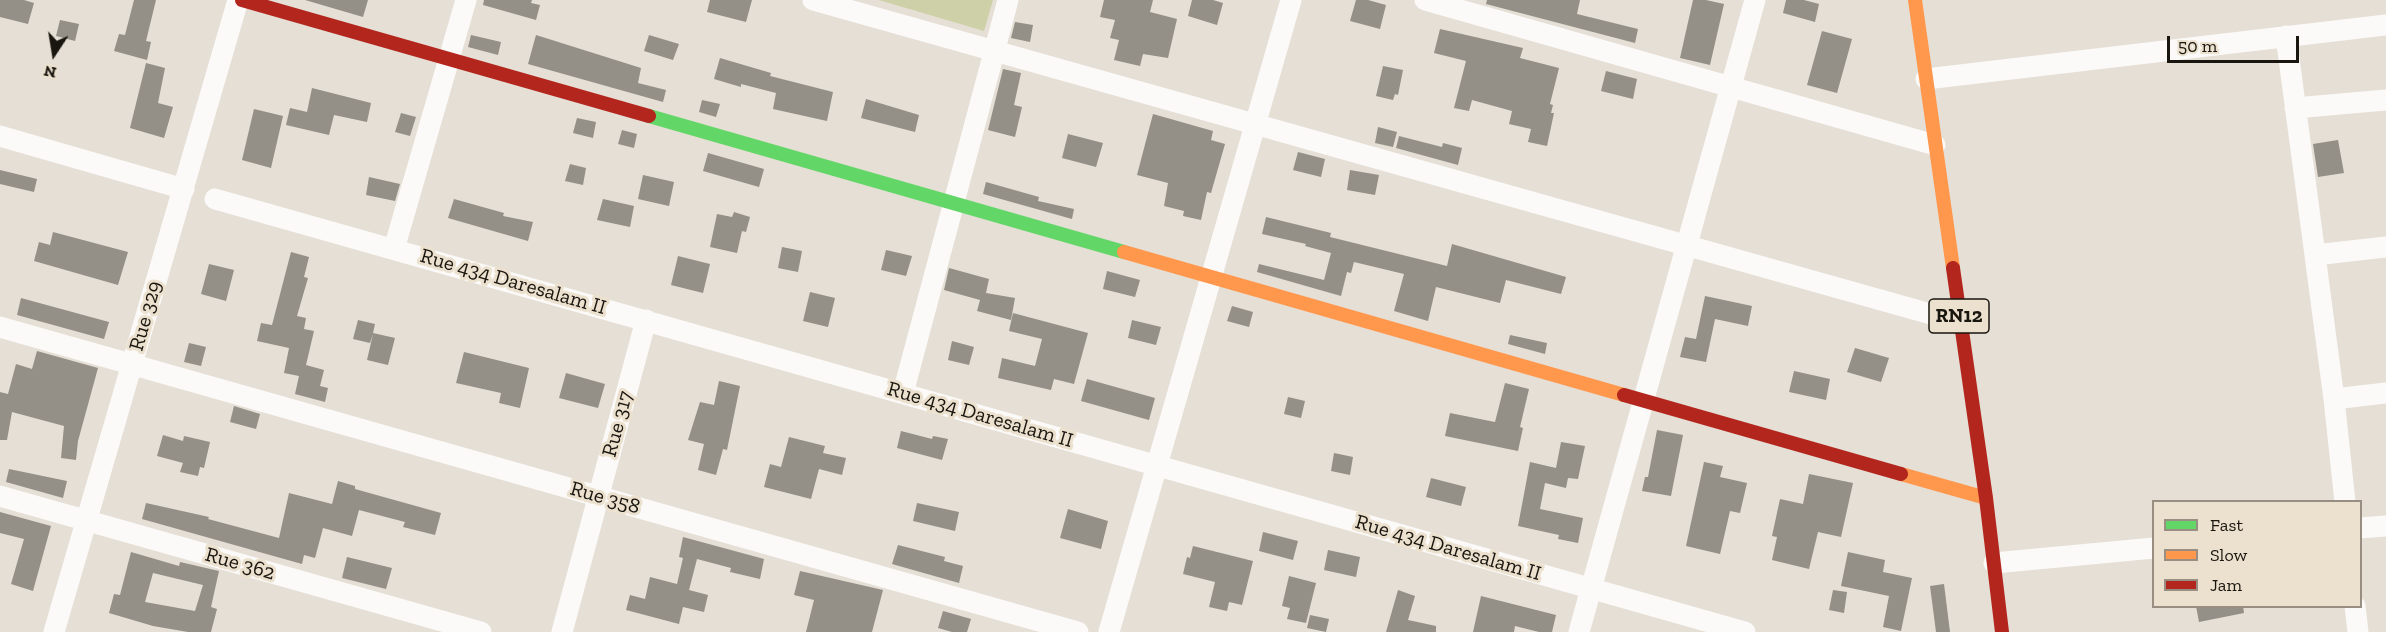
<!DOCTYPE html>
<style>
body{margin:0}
#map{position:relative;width:2386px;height:632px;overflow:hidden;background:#e5dfd5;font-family:"Zilla Slab",serif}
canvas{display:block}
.legend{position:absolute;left:2152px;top:500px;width:210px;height:108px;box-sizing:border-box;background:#ece1ce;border:2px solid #988f82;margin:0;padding:8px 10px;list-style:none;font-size:18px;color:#19150f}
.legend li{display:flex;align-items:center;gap:12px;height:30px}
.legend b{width:30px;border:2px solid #988f82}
.north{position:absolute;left:24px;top:24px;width:60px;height:60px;-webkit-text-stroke:4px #ece1ce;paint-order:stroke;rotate:192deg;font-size:16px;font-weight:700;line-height:24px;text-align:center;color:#19150f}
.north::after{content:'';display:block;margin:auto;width:21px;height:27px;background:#19150f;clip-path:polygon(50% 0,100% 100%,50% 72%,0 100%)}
.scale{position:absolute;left:2167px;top:36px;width:132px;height:27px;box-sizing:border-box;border:3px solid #19150f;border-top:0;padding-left:8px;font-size:18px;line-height:21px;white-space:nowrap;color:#19150f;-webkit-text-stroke:4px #ece1ce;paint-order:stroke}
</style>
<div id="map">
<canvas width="2386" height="632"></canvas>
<ul class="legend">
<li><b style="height:8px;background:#63d668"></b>Fast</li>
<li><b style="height:8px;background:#ff974d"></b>Slow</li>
<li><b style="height:8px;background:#b3261e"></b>Jam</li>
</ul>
<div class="north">N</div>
<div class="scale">50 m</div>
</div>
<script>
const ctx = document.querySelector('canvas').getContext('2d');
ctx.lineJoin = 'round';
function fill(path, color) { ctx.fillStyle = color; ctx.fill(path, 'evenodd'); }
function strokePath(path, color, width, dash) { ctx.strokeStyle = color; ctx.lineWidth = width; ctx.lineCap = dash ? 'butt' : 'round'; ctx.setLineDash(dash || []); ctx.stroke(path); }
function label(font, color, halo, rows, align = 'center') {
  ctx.font = font + ' "Zilla Slab",serif'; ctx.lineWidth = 6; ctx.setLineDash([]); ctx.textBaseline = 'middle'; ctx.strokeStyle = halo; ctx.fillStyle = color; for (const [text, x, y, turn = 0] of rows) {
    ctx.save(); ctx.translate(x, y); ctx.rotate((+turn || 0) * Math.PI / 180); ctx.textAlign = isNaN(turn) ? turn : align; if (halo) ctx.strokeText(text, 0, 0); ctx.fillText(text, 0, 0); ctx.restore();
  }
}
const green = new Path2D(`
 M879 0H993L984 31Z`);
const building = new Path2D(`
 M0 0H24L34 3 28 24 0 17Z
 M134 0H156L146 41 151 42 147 60 114 51 119 34 125 35Z
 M305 0H368L363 17Z
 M484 0H532L531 3 540 5 536 20 483 5Z
 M710 0H752L746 22 707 12Z
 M1104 0H1153L1150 12 1177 19 1168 58 1143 54 1140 66 1114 60 1119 40 1110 38 1115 20 1100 17Z
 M1192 0H1213L1223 3 1217 25 1188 16Z
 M1356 0H1368L1386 5 1380 29 1350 21Z
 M1487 0H1580L1577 14 1638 29 1635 43 1486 4Z
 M1693 0H1706L1724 4 1710 65 1680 58Z
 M1786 0H1804L1819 4 1815 22 1783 13Z
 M60 20 79 24 75 41 56 36Z
 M1015 22 1033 25 1030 42 1011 38Z
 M1440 29 1523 48 1520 58 1559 68 1550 104 1553 105 1551 113H1554L1547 146 1528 142 1531 129 1509 124 1512 111 1472 100 1469 111 1454 108 1466 61 1434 53Z
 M1822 31 1852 39 1837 93 1807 85Z
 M471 35 501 42 498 55 468 47Z
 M536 35 641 68 638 83 666 90 663 102 528 64Z
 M649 35 679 44 673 60 644 51Z
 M720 58 771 73 770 76 833 92 827 121 773 109 776 93 741 84V87L714 79Z
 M146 63 165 68 158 103 173 107 164 138 130 128Z
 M1383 66 1403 70 1398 95 1395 94 1393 100 1376 96Z
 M1003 69 1021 73 1014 105 1022 107 1015 137 988 130Z
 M1606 71 1637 79 1633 99 1601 91Z
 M312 88 371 103 367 122 334 115 329 135 286 125 290 108 307 112Z
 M866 99 919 115 915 132 861 118Z
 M702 100 720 104 716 117 699 112Z
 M254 109 283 116 271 168 242 160Z
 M401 113 416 117 410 136 395 132Z
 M1153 114 1213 131 1211 140 1225 144 1211 193 1207 192 1201 220 1183 216 1184 211 1164 206 1168 183 1137 175Z
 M577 118 596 122 593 138 573 133Z
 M1378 127 1397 132 1393 147 1375 143Z
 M622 130 637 134 634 148 618 144Z
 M1068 134 1103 143 1096 167 1062 158Z
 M1399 136 1442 147 1443 143 1462 148 1458 165 1396 148Z
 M2338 140 2344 173 2318 177 2313 144Z
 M1298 152 1325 159 1321 177 1293 170Z
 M708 153 764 169 759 187 703 171Z
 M570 164 586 168 583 185 565 181Z
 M0 170 37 179 34 192 0 184Z
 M1350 170 1379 175 1375 195 1347 190Z
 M643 175 674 182 669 206 638 199Z
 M369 177 400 184 395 201 366 195Z
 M986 182 1039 197 1038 201 1074 209 1072 219 983 194Z
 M454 199 504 213 503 216 533 222 528 241 448 218Z
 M603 199 634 206 630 227 597 220Z
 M734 212 750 217 746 232 742 231 737 253 710 247 717 214 732 217Z
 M1266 217 1331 233 1330 237 1447 266 1452 244 1566 277 1561 294 1506 280 1500 303 1436 287 1428 321 1394 311 1404 274 1354 262 1351 273 1347 272 1341 296 1257 272 1259 264 1324 280 1331 253 1305 246 1306 244 1262 234Z
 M53 232 128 252 118 285 34 261 39 242 50 245Z
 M782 247 802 251 798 272 778 268Z
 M886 250 912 256 906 276 881 270Z
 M291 252 309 257 304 277 308 278 297 316 306 318 304 329 314 331 306 365 324 370 320 386 328 388 325 402 295 394 299 376 284 373 289 348 257 341 261 323 272 325Z
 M678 256 710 264 703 293 671 285Z
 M209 264 234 270 226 301 201 294Z
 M949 268 989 279 986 293 1015 298 1011 320 977 311 980 300 944 290Z
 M1107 271 1140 280 1135 297 1103 289Z
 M810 292 835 298 828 327 803 321Z
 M1705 296 1752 306 1748 326 1715 319 1706 362 1680 357 1685 337 1696 339Z
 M21 298 109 322 104 339 17 315Z
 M1232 306 1253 312 1249 327 1227 321Z
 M1013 313 1088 333 1074 384 1054 379 1051 390 998 378 1002 358 1035 366 1042 339 1009 331Z
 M358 320 375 324 373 333 395 338 388 365 367 360 373 334 370 343 353 339Z
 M1132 320 1161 327 1156 345 1128 338Z
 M1510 335 1547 343 1545 354 1508 344Z
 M952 341 974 347 969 365 948 360Z
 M189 343 206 347 201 366 184 362Z
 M1855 348 1889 358 1881 382 1847 372Z
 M37 351 98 368 78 441 76 460 61 458 64 426 12 412 7 440H0V392L8 394 16 364 32 369Z
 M464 352 529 368 520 408 499 403 501 393 456 383Z
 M1794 371 1830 379 1826 400 1789 392Z
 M566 373 605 384 598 408 559 398Z
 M1087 379 1155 398 1149 420 1081 401Z
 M719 381 740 386 727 450 723 449 716 475 698 470 704 444 688 440 700 402 714 405Z
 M1505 383 1529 389 1520 427 1523 428 1518 451 1445 436 1450 413 1495 422Z
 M1288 397 1305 401 1301 418 1284 414Z
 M234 406 260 414 256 429 230 422Z
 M1657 430 1683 435 1671 496 1642 491 1645 477H1648Z
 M901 431 932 439 933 436 948 439 942 460 897 448Z
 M163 435 183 441 184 436 210 442 204 468 200 467 198 476 180 472 183 463 157 456Z
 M789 437 825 446 823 453 846 458 842 475 819 469 811 499 764 487 770 464 781 467Z
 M1561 442 1585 446 1578 479 1568 478 1566 488 1545 483 1540 509 1583 518 1578 543 1558 539 1559 535 1518 526 1530 462 1556 468Z
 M1334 453 1353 457 1350 475 1331 471Z
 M1704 462 1723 466 1720 477 1747 483 1740 513 1730 511 1720 554 1686 546Z
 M9 469 67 481 63 498 6 482Z
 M1809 474 1853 483 1841 537 1818 532 1809 569 1772 560 1777 537 1772 536 1780 499 1803 504Z
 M1431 478 1466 487 1461 506 1426 497Z
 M338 481 355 486V489L441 513 435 535 403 527 405 522 359 510 352 536 323 528 315 558 304 555 302 564 142 519 146 503 209 517 208 519 279 538 289 493 332 504Z
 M917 503 959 512 955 531 913 521Z
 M1068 509 1108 521 1101 549 1060 538Z
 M0 512 51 526 33 591 11 584 24 539 0 533Z
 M1263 532 1298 541 1293 560 1259 551Z
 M683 537 764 559 760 579 730 572 731 568 697 559 689 590 708 595 704 612 683 607 679 624 626 610 630 595 645 599 650 577 677 584 683 558 679 557Z
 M898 545 945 557 944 561 963 566 959 583 892 564Z
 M1193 546 1253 561 1242 605 1229 602 1227 611 1209 607 1215 582 1183 574 1187 557 1190 558Z
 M1328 550 1360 557 1356 577 1324 570Z
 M131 552 179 566 180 562 219 571 211 607 217 609 211 632H188L153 626 109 613 114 594 120 595ZM153 573 203 585 195 611 145 602Z
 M1848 552 1885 560 1883 572 1912 578 1901 631 1883 627 1889 596 1841 586Z
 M347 557 392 568 386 589 342 578Z
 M800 571 883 590 872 632H806L814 600 794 595Z
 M1289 576 1316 583 1306 623 1287 619 1290 608 1282 606Z
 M1944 584 1950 632H1936L1930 586Z
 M1398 590 1415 596 1408 620 1436 626V632H1386Z
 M1833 590 1847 592 1844 613 1829 610Z
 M1481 596 1556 615 1552 632H1539L1515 626 1514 632H1473Z
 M2196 606H2243L2244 613 2199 622Z
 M943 611 971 619 967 632H952L938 628Z
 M1310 615 1329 619 1326 632 1307 628Z`);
const street = new Path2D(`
 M813 0 1959 322
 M1425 0 1935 145
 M2286 36 2334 399 2345 502
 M1926 79 2386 25
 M2295 108 2386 100
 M0 136 184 189
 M215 199 1745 632
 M394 249 466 0
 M2315 255 2386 247
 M0 327 1078 632
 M903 393 1008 0
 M2334 399 2386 393
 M0 496 481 632
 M2360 528 2386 526
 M1994 563 2154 548
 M2355 606 2358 632
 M54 632 238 0
 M562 632 646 320
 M1109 632 1291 0
 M1579 632 1755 0`);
const fast = new Path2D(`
 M649 116 1124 252`);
const slow = new Path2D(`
 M1915 0 1953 268
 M1124 252 1624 395
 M1901 474 1986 498`);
const jam = new Path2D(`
 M242 0 649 116
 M1953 268 1986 498 2002 632
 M1624 395 1901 474`);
const shields = [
 [1959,316,60]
];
const shieldNames = [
 ["RN12",1959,316]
];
const streetNames = [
 ["Rue 434 Daresalam II",513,282,16],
 ["Rue 329",146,316,-74],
 ["Rue 434 Daresalam II",980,415,16],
 ["Rue 317",618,424,-75],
 ["Rue 358",605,498,16],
 ["Rue 434 Daresalam II",1448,548,16],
 ["Rue 362",240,564,16]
];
fill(green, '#ced0a7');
fill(building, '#948f87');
strokePath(street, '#fbfaf9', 21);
strokePath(fast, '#63d668', 14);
strokePath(slow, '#ff974d', 14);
strokePath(jam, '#b3261e', 14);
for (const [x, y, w] of shields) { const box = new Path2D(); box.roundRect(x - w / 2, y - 17, w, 34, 4.5); ctx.fillStyle = '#ece1ce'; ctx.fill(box); strokePath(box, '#19150f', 1.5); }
label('bold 20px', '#19150f', null, shieldNames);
label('21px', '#19150f', '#ece1ce', streetNames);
</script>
